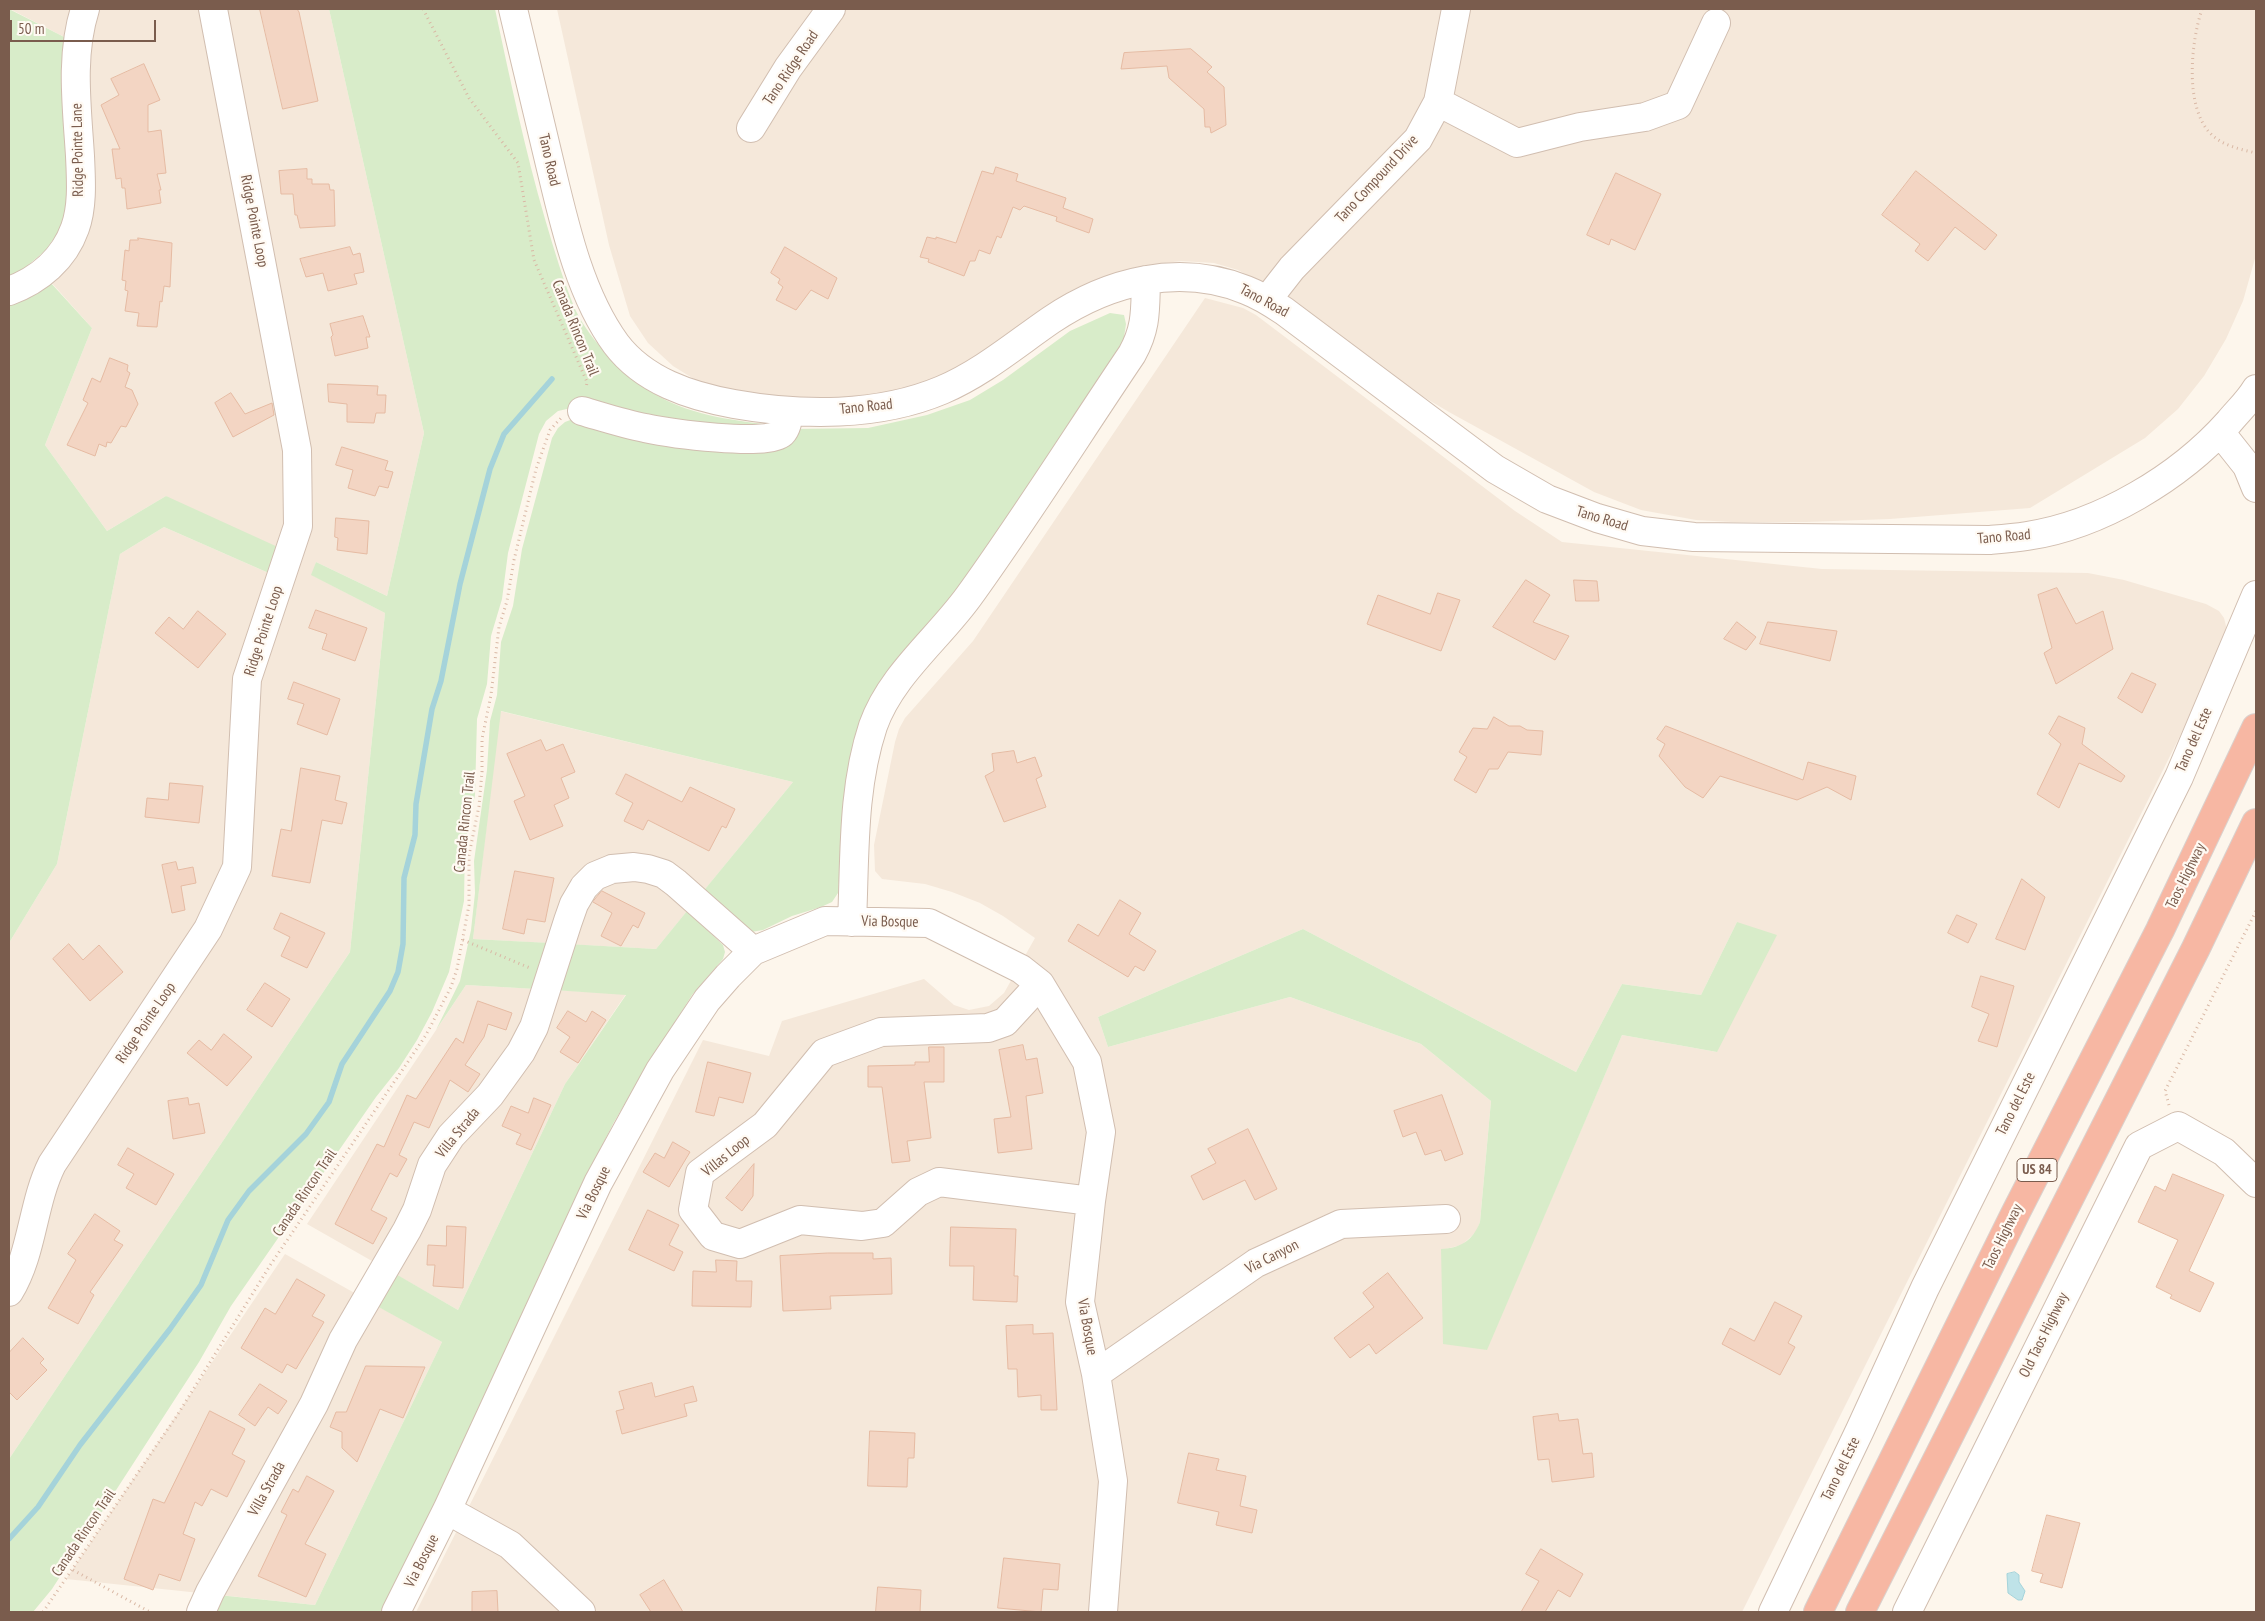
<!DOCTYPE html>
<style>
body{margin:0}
#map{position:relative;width:2265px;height:1621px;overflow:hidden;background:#fdf6ec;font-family:"PT Sans Narrow",sans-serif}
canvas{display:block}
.frame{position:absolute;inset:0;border:10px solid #7a5c4d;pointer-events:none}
.scale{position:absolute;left:10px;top:20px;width:146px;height:22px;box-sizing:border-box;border:2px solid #7a5c4d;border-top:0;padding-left:6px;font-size:15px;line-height:18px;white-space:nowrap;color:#7a5c4d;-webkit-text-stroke:4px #fffaf3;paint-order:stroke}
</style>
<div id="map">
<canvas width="2265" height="1621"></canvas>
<div class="frame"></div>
<div class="scale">50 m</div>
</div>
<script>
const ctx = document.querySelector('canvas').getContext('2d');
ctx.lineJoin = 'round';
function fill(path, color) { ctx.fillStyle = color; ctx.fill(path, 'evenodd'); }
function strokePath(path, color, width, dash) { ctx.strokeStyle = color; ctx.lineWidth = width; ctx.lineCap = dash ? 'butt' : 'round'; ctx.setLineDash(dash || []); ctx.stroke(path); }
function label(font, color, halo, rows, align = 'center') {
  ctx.font = font + ' "PT Sans Narrow",sans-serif'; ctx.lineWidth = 4.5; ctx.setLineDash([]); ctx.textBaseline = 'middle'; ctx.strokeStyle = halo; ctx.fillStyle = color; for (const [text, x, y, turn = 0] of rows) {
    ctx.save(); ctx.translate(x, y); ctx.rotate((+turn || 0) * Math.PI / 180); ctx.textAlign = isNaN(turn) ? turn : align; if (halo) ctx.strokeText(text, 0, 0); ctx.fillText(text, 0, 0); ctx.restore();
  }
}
const residential = new Path2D(`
 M10 9H329L424 433 387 596 316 562 312 575 385 613 350 952 9 1459V943L57 864 120 554 164 527 271 574 166 496 107 531 45 445 92 328 33 262 46 250 72 41Z
 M557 9H2256V255L2243 301 2226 339 2204 376 2178 409 2145 438 2030 508 1890 519 1806 522H1732L1696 520 1641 510 1594 492 1449 412 1405 386 1259 282 1238 270 1214 263 1181 261 1149 265 1119 276 961 373 885 397H786L739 394 702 384 673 366 648 343 630 316 609 245Z
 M1205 298 1243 308 1256 315 1515 511 1562 542 1822 569 2088 573 2124 580 2206 604 2219 611 2224 618 2226 626V636L2221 654 1742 1612H416L703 1040 769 1056 782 1021 924 979 954 1005 969 1010 989 1006 1004 993 1035 938 1003 916 980 903 952 892 925 884 882 879 875 871 874 845 895 742 899 729 905 718 973 641ZM1737 922 1717 1052 1622 1035 1486 1350 1441 1250 1462 1245 1477 1231 1480 1222 1491 1101 1421 1044 1290 997 1108 1047 1098 1017 1303 929 1576 1072 1622 984 1701 995Z
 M500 711 793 782 656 949 473 939Z
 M466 985 626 994 565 1084 458 1310 307 1224Z
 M285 1254 442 1342 315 1605 66 1579Z`);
const green = new Path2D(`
 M9 9 72 41 69 192 63 225 46 250 20 272 9 278Z
 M329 9H495C510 79 525 150 545 219 554 249 563 280 575 309 590 341 627 379 658 396 693 416 738 421 778 426L773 432 571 408 558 411 546 421 539 434 508 553 502 599 491 636 487 684 477 719 475 795 465 843 464 901 449 972 432 1012 417 1040 399 1068 376 1097 231 1306 199 1362 52 1589 33 1612H9V1459L350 952 385 613 311 575 316 562 387 596 424 433Z
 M50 282 92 328 45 445 107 531 166 496 280 548 271 574 164 527 120 554 57 864 9 943V304Z
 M1110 313 1124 315 1126 324 1123 344 971 570 928 626 843 831 838 893 832 902 821 907 792 916 763 930 751 932 701 894 793 782 501 711 473 939 550 943 536 989 466 985 436 1030 460 981 471 930 475 893 474 861 487 770 490 721 497 695 501 642 513 606 522 549 552 438 558 428 565 422 573 419 791 429 868 428 927 415 970 400 1003 380 1070 331Z
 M687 911 723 945 725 952 723 959 692 995 645 1070 614 1122 582 1185 384 1612H210L218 1595 315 1605 442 1342 375 1305 394 1273 458 1310 565 1084 626 995 553 990 568 944 656 949Z
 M1737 922 1777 935 1717 1052 1622 1035 1487 1350 1443 1344 1441 1249C1461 1248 1473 1240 1480 1222L1491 1101 1421 1044 1290 997 1108 1047 1098 1017 1303 929 1576 1072 1622 984 1701 995Z`);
const water = new Path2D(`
 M2015 1572 2019 1575V1582L2025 1591 2022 1600H2018L2008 1593 2007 1574Z`);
const stream = new Path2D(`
 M9 1539 38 1507 80 1445 170 1329 201 1285 228 1220 249 1191 306 1134 329 1102 342 1064 390 991 398 972 403 944 404 878 415 835 416 804 432 709 441 681 460 584 490 469 504 434 552 379`);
const building = new Path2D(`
 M260 9H297L299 12 318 101 283 109Z
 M1191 49 1212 67 1207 72 1224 87 1226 125 1211 133 1210 127H1205L1204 109 1169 78 1167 66 1121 69 1124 53Z
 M144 64 160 100 148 105V132L161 130 166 173 157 174 161 190H159L161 203 127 209 125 188H122L121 178 116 179 112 149H120L101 105 119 95 111 79Z
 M996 167 1018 174 1016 181 1066 198 1063 208 1093 219 1089 233 1056 221 1057 217 1024 206 1020 210 1013 207 1001 238 997 236 990 254 979 250 975 261H970L964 276 928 262 929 259 920 257 927 237 936 239V237L956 243 982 171 993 174Z
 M307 169V179H312V184H329L330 190H334L335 226 300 228 297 215H295L293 194H281L279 171Z
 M1916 171 1997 235 1985 250 1955 227 1928 261 1915 251 1920 244 1882 215Z
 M1616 173 1661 194 1635 250 1611 239 1609 245 1587 235Z
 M138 238 172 243 170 287 164 286 162 302 160 301 157 327 137 326 139 313 125 311 128 291 125 290 126 281 122 280 125 250 129 251 130 240H138Z
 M350 247 353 255 360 253 364 272 354 274 357 284 328 291 323 273 306 277 300 259Z
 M785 247 837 278 828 299 811 290 796 310 776 300 783 287 778 283 780 279 771 273Z
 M363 316 370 337H366L368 348 335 356 331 337 333 335 330 324Z
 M110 358 128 365 127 371 130 373 125 387 132 390 138 404 126 427 121 426 111 443 107 442 106 447 99 444 95 456 67 445 88 403 83 400 92 378 100 382Z
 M328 384 378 386 377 395H386L385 413H376L374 423 347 422V404L329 402Z
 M231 393 245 414 272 403 274 415 233 437 215 403Z
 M342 447 388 461 385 470 393 472 388 488 379 486 375 496 348 488 353 470 336 465Z
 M336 518 369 521 367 554 337 550 338 538 335 537Z
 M1526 580 1550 595 1533 622 1569 636 1555 660 1493 627Z
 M1574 580 1597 581 1599 601H1576Z
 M2057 588 2076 624 2103 611 2113 649 2056 684 2044 653 2052 648 2038 595Z
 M1438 593 1460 600 1441 651 1367 624 1378 595 1430 614Z
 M316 610 367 628 355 661 322 649 327 634 309 628Z
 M198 611 226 634 198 668 155 633 169 617 183 629Z
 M1737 622 1756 637 1746 650 1724 639Z
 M1768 622 1837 631 1830 661 1760 644Z
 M2132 673 2156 684 2142 713 2118 698Z
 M294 682 340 699 327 735 297 724 304 704 288 699Z
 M2059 716 2085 728 2082 744 2125 776 2121 782 2079 763 2059 808 2037 794 2061 744 2049 734Z
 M1494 717 1509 726H1520L1527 730 1543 731 1541 755 1508 752 1498 769H1489L1476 793 1454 780 1467 757 1459 752 1473 728 1487 729Z
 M1666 726 1803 780 1808 762 1856 776 1851 800 1827 787 1797 800 1720 776 1703 798 1685 787 1659 756 1665 744 1657 739Z
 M541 740 546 751 563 744 575 772 561 778 569 798 554 805 563 826 530 840 514 801 525 796 507 754Z
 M1014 751 1017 763 1035 757 1042 776 1036 779 1046 807 1004 822 985 776 994 771 992 754Z
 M301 768 340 776 335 800 347 803 342 824 322 820 310 883 272 876 281 829 291 831Z
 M626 774 682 802 690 787 735 809 726 828 722 826 709 851 648 820 643 830 624 821 633 803 616 794Z
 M170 783 203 786 199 823 145 817 147 798 168 800Z
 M176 862 178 870 193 867 196 883 181 886 185 910 172 913 162 865Z
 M515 871 554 878 545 922 527 919 524 934 503 929Z
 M2022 879 2045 897 2025 950 1996 939Z
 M602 891 645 913 638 928 633 925 621 946 601 936 612 913 593 902Z
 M1120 900 1141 913 1129 934 1156 951 1144 971 1135 966 1128 977 1068 941 1078 924 1098 936Z
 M281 913 325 933 307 968 281 956 290 937 274 929Z
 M1957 915 1977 924 1968 943 1948 933Z
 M69 944 83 960 99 945 123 972 90 1001 53 959Z
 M1981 976 2014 986 1997 1047 1978 1041 1989 1014 1972 1007Z
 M265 983 290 999 272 1027 247 1010Z
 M478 1001 512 1013 506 1030 488 1024 484 1037 465 1065 480 1074 468 1092 450 1080 429 1128 414 1122 399 1155 407 1159 397 1177 390 1173 371 1210 387 1218 373 1244 335 1224 377 1144 384 1147 407 1095 416 1099 456 1038 463 1043Z
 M568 1011 586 1022 592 1011 606 1020 578 1063 560 1052 570 1037 557 1028Z
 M224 1034 252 1057 227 1086 187 1053 199 1040 211 1050Z
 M1023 1045 1026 1060 1037 1058 1043 1093 1026 1096 1032 1149 998 1153 994 1119 1011 1117 999 1050Z
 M929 1047H944V1082H924L931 1138 907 1141 910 1161 892 1163 882 1087H868V1066L915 1065V1062H929Z
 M708 1062 751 1073 743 1103 719 1097 714 1116 696 1112Z
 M1442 1095 1463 1154 1445 1161 1441 1150 1425 1155 1416 1132 1403 1137 1394 1111Z
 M188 1098 189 1105 199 1103 205 1133 173 1139 168 1101Z
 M534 1098 551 1105 531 1150 516 1144 521 1134 502 1126 511 1106 528 1113Z
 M1248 1129 1277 1189 1255 1200 1245 1180 1203 1200 1191 1176 1216 1163 1208 1149Z
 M673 1142 690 1152 669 1187 643 1172 655 1153 664 1158Z
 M128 1148 174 1174 156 1205 126 1188 134 1174 118 1165Z
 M754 1164 753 1196 742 1211 726 1198Z
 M2173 1174 2224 1195 2189 1271 2214 1283 2200 1312 2170 1298 2172 1295 2156 1287 2178 1240 2138 1222 2155 1186 2165 1191Z
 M648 1210 679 1225 669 1245 683 1252 674 1271 629 1250Z
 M95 1214 120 1231 114 1240 123 1245 90 1292 94 1295 78 1324 48 1308 76 1260 68 1254Z
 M447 1226 466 1227 463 1288 433 1286 435 1265H427L428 1245 446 1246Z
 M951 1227 1016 1229 1014 1276H1018L1017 1302 973 1300 974 1266H950Z
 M828 1253H873V1259L891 1258 892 1294 830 1296 831 1309 783 1311 780 1256Z
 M716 1260 737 1261 736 1281H752L751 1307 692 1306 693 1271 716 1272Z
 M1388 1273 1423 1318 1376 1354 1369 1344 1350 1358 1334 1338 1374 1307 1363 1293Z
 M297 1279 325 1295 312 1316 324 1322 296 1369 287 1364 282 1373 241 1348 265 1308 275 1314Z
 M1775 1302 1802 1316 1788 1343 1795 1347 1780 1375 1722 1344 1730 1328 1754 1341Z
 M1033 1325V1334L1053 1333 1057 1410H1041V1395L1018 1397 1017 1369H1008L1006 1326Z
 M23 1338 44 1359 40 1363 47 1370 17 1400 9 1392V1353Z
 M366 1366 425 1367 403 1418 380 1409 357 1462 342 1448V1432L330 1427 336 1412H346Z
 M652 1383 655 1397 693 1386 697 1401 684 1404 687 1416 622 1434 616 1411 624 1409 619 1392Z
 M260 1384 287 1401 278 1414 268 1407 255 1426 239 1415Z
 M210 1411 245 1429 232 1454 245 1461 227 1497 211 1489 202 1506 195 1502 183 1534 195 1539 180 1581 159 1574 153 1590 124 1579 153 1499 164 1503Z
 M1558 1414 1559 1421 1578 1419 1583 1454 1592 1453 1594 1477 1552 1482 1549 1459 1538 1460 1533 1417Z
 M870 1431 915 1433 914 1458H908L907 1487 868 1486Z
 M1189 1453 1219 1459 1216 1470 1246 1476 1240 1506 1257 1510 1252 1533 1216 1525 1219 1512 1178 1503Z
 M307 1476 334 1491 305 1544 326 1554 306 1597 258 1576 287 1515 281 1512 293 1489 298 1492Z
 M2047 1515 2080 1523 2062 1588 2040 1582 2043 1574 2032 1571Z
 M1541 1549 1583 1574 1570 1597 1558 1590 1545 1612H1521L1539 1581 1526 1574Z
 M1004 1558 1060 1564 1058 1590 1043 1589 1041 1612 998 1608Z
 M664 1580 683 1612H651L640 1595Z
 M878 1587 921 1590 920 1612H876Z
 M497 1591 498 1612H472V1592Z`);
const path = new Path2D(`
 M423 9 469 98 518 163 534 260 587 382 586 389
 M2202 9C2191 42 2184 107 2211 134 2223 146 2240 149 2256 153
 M463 940 530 968
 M2169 1105 2165 1091 2256 911
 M73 1570 150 1612
 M43 1612 178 1414 271 1264 426 1035 451 987 457 969 469 905V855L479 806 482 772V739L491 695 499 627 507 601 514 560 536 469 550 430 562 417`);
const minor = new Path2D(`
 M513 9C525 58 536 107 548 156 563 218 578 292 616 344 644 381 690 396 734 404 801 416 878 417 942 390 982 373 1016 344 1051 320 1109 281 1179 263 1246 290 1259 295 1272 303 1284 311L1495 469 1547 499 1597 518 1642 531 1694 537 1989 540C2001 539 2014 538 2027 536 2101 525 2180 477 2229 422 2238 411 2249 401 2256 389
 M1438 102 1517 143 1580 127 1645 117 1678 105 1716 23
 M751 128 788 68 831 9
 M9 291C39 280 64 259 75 228 83 206 81 179 80 156 77 107 70 56 85 9
 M1267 300 1292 268 1418 139 1438 102 1456 9
 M582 411C603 417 624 424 645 428 668 433 767 447 782 433 787 428 788 419 789 412
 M2220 432 2247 466 2256 488
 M852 922C855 857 852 789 873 726 891 675 938 639 969 596 1026 517 1078 434 1132 354 1147 327 1145 309 1146 280
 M1040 984 1005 1022 988 1028 881 1032 824 1053 765 1125 700 1173 693 1210 713 1236 740 1244 800 1220 862 1226 883 1223 918 1192 939 1182 1091 1201
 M9 1292C33 1253 32 1204 52 1164L208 929 237 867 247 679 298 526 297 450 213 9
 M1096 1374 1256 1263 1341 1224 1446 1219
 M447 1510 510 1545 581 1612
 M201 1612 210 1592 314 1404 343 1340 407 1230 417 1210 432 1165 451 1136 490 1095 521 1052 534 1027 568 921 574 904 584 887 595 876 612 869 634 867 648 869 664 874 676 883 753 951
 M396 1612 447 1510 598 1183 660 1070 707 1000 728 976 753 951 825 921 929 923 1021 969 1040 984 1087 1062 1101 1132 1091 1201 1080 1302 1096 1374 1113 1481 1103 1612
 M1773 1612 1860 1430 1925 1288 2179 777 2256 595
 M1907 1612 2139 1146 2178 1126 2224 1152 2256 1183`);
const highway = new Path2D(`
 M1818 1612 2015 1214 2160 930 2256 728
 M1860 1612 2196 948 2256 823`);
const shields = [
 [2037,1170,40]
];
const shieldNames = [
 ["US 84",2037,1170]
];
const streetNames = [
 ["Tano Ridge Road",791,68,-56],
 ["Ridge Pointe Lane",78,150,-91],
 ["Tano Road",549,160,77],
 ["Tano Compound Drive",1377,179,-47],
 ["Ridge Pointe Loop",254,221,79],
 ["Tano Road",1264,301,28],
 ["Canada Rincon Trail",575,328,68],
 ["Tano Road",866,407,-6],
 ["Tano Road",1602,519,17],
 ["Tano Road",2004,537,-5],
 ["Ridge Pointe Loop",264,631,-72],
 ["Tano del Este",2194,740,-66],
 ["Canada Rincon Trail",465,822,-84],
 ["Taos Highway",2186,876,-64],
 ["Via Bosque",890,922,1],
 ["Ridge Pointe Loop",146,1023,-56],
 ["Tano del Este",2016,1104,-63],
 ["Villa Strada",458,1133,-51],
 ["Villas Loop",726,1156,-39],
 ["Canada Rincon Trail",305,1193,-56],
 ["Via Bosque",594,1193,-64],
 ["Taos Highway",2003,1237,-64],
 ["Via Canyon",1272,1257,-27],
 ["Via Bosque",1087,1327,80],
 ["Old Taos Highway",2044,1335,-64],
 ["Tano del Este",1841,1469,-64],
 ["Villa Strada",267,1489,-61],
 ["Canada Rincon Trail",84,1533,-56],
 ["Via Bosque",422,1561,-63]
];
fill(residential, '#f5e8da');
fill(green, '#d8ecc9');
fill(water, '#bfe3e8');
strokePath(water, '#a5d3da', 1);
strokePath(stream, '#a5d3da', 5.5);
fill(building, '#f3d5c3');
strokePath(building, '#e6bba3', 1);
strokePath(minor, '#d1beb0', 30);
strokePath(highway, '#dad1cd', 30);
strokePath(path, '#d9b8a5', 3, [1, 4]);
strokePath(minor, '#fff', 28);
strokePath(highway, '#f7b7a3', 28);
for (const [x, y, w] of shields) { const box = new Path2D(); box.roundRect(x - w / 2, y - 11.5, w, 23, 4); ctx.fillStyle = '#fffaf3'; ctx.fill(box); strokePath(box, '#7a5c4d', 1); }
label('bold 14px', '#7a5c4d', null, shieldNames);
label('15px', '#7a5c4d', '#fffaf3', streetNames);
</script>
